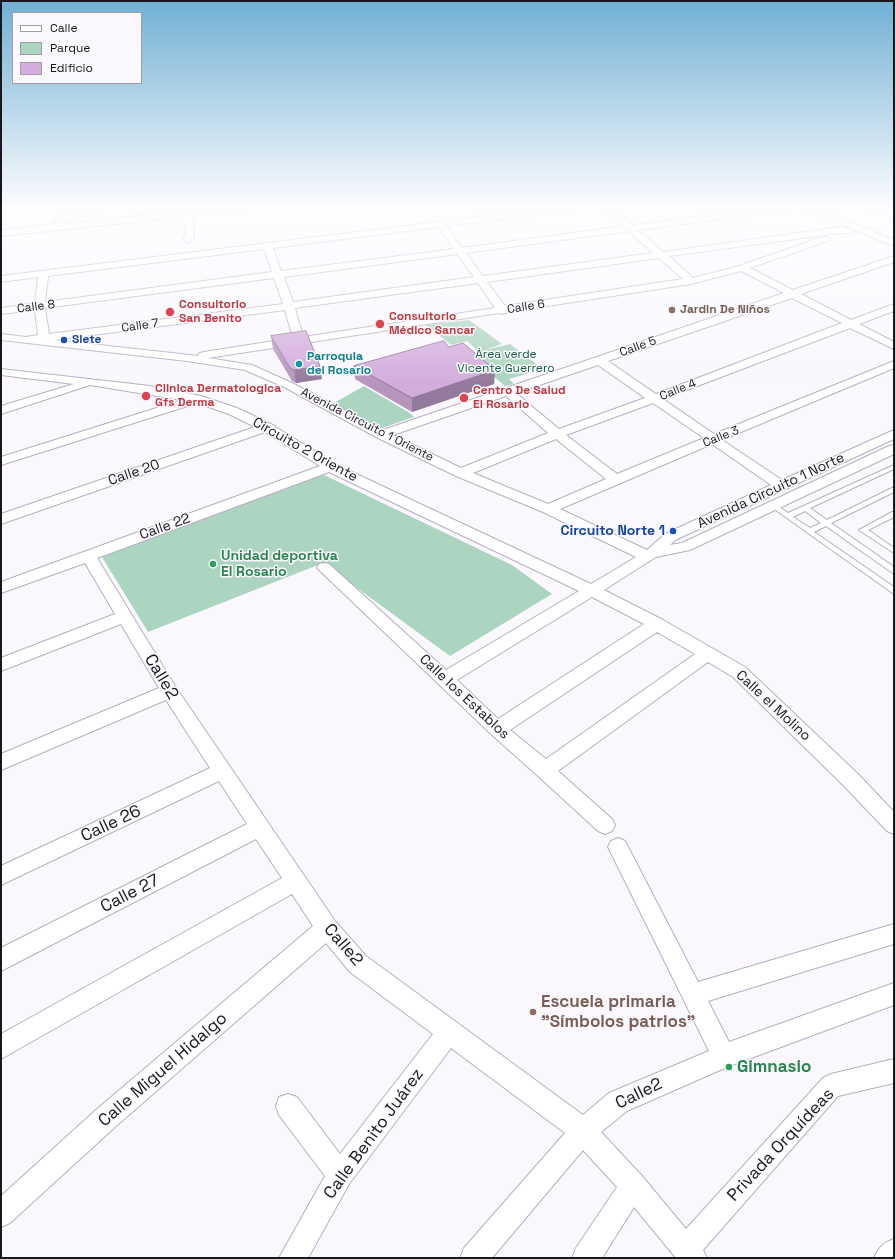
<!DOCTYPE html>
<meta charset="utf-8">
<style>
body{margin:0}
#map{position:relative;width:895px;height:1259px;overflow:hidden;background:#faf8fd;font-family:"Space Grotesk",sans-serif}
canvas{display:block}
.frame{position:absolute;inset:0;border:2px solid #19161e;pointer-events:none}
.legend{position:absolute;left:12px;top:12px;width:130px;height:72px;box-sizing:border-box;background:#faf8fd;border:1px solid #a09ea4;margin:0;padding:5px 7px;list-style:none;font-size:12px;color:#19161e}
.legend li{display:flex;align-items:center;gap:8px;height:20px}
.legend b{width:20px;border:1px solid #a09ea4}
</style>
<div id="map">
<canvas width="895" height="1259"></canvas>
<div class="frame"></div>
<ul class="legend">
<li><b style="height:5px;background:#fff"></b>Calle</li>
<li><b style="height:11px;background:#abd5c0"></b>Parque</li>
<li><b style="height:11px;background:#d2addd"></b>Edificio</li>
</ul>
</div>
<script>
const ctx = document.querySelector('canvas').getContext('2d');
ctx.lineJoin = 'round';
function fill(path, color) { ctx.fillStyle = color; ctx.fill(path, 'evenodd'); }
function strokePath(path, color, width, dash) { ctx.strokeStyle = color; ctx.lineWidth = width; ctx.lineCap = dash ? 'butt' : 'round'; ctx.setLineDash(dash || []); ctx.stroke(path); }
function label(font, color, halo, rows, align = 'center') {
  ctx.font = font + ' "Space Grotesk",sans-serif'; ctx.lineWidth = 3; ctx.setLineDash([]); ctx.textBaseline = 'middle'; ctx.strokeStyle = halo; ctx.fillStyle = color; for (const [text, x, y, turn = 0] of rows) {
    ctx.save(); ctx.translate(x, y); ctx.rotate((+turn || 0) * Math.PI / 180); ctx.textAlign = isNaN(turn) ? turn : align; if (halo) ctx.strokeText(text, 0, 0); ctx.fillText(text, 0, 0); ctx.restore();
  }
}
const green = new Path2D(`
 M469 320 502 344 485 350 510 344 543 369 509 379 514 384 505 386 468 355 479 352 467 341 451 345 426 325Z
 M364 386 410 413 414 417 379 429 334 403Z
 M322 474 512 565 552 594 450 656 323 563 148 632 102 557Z`);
const service = new Path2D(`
 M894 465V469L810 508 827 520 894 487V492L831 523 894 567V574L826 526 814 532 894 587V594L770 506 771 504H775L788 513ZM805 511 821 523 810 528 793 517Z
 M892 512H894V517L868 530 894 548V553L859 530Z`);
const minor = new Path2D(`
 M89 208H100L99 210 60 224 219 208H245L241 211 192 216 194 231 193 240 188 243 183 240 186 231 183 217 1 236V230L57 224 54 222 55 220Z
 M550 208H573L569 211 447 226 462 248 624 226 604 208H613L633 225 766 208H788L784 211 638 230 663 252 840 227 852 229 853 231 852 233H840L669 256 693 278 739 266 822 237H828L830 239 828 241 750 268 793 290 894 256V262L801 294 851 320 894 304V311L859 324 894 342V349L850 328 663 399 714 434 894 361V368L722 440 782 480 894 430V439L675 540 670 545 682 543 889 446 894 445V454L690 550 656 557 604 590 663 620 745 667 858 774 894 812V834L887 831 844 786 733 677 708 662 558 771 612 819 615 825 612 831 605 834 598 831 538 776 491 734 317 568 319 564 324 563 329 564 446 670 579 591 329 472 97 558 175 686 335 921 366 956 583 1115 609 1093 709 1051 611 853 608 847 611 841 618 838 625 841 698 982 894 924V944L708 1001 729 1042 894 983V1005L727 1067 627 1111 601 1132 642 1176 686 1229 823 1078 831 1074 894 1059V1083L838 1096 703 1250 707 1258H676L634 1207 602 1258H572L576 1248 617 1187 583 1150 492 1258H460L464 1248 565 1133 451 1048 349 1184 308 1258H279L325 1176 279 1115 276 1106 279 1097 288 1094 297 1097 340 1154 433 1034 350 972 326 943 115 1127 10 1223 1 1227V1196L97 1109 313 926 292 894 1 1059V1034L282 878 256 839 1 971V948L247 824 219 781 1 885V866L210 768 166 700 1 770V754L159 688 121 624 1 671V658L115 614 85 563 1 593V582L320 466 265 432 1 524V514L255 427 229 414 197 403 1 465V457L182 400 90 385 1 414V406L74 384 1 375V369L150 386 201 396 237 408 271 424 335 464 591 584 636 557 543 512 456 476 378 438 284 387 245 370 187 361 1 340V334L26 337 38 335 35 310 1 314V308L35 303 38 277 1 282V276ZM439 227 454 249 281 271 273 248ZM629 231 653 253 483 276 466 253ZM264 249 272 272 45 302 48 276ZM457 254 474 277 293 302 284 277ZM659 258 683 279 505 306 487 282ZM741 271 784 293 383 430 292 383 252 365 208 358 499 313 503 314 508 312 691 284ZM274 278 283 304 49 334 45 308ZM478 283 495 308 303 337 295 308ZM792 298 842 323 656 394 608 361ZM285 310 293 338 204 352 200 353 198 355 199 356 54 340ZM598 365 645 398 559 429 516 393ZM506 396 548 433 461 468 393 435ZM653 403 704 438 617 474 566 435ZM556 439 606 479 548 504 473 473ZM712 444 771 485 665 534 647 550 560 509ZM592 597 644 624 498 719 457 680ZM657 632 695 654 546 759 510 730Z
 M805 208H816L894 240V246L806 210Z
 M872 208H883L894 212V218L873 210Z
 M894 1239V1258H874C879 1247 883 1243 894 1239Z`);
const wall = new Path2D(`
 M271 336 322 379 296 383 292 381 273 349Z
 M449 347 495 370 494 384 412 412 355 379 354 366Z`);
const shadedWall = new Path2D(`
 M320 366 322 379 296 383 294 370Z
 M495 370 494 384 412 412V398Z`);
const building = new Path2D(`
 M306 331 320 366 294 370 290 368 271 336Z
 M444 341 449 347 463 343 495 370 412 398 354 366Z`);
const markers = [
 [672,310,4,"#8d6e63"],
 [170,312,5,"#e0444e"],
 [380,324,5,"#e0444e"],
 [64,340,4,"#1a4fb4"],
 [299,364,4,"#0f9aa8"],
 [146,396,5,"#e0444e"],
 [464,398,5,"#e0444e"],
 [673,531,4,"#1a4fb4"],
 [213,564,4,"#2e9e5b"],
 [533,1012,4,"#8d6e63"],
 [729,1067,4,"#2e9e5b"]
];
const farHealthnames = [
 ["Consultorio",179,305],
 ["San Benito",179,319],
 ["Consultorio",389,317],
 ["Médico Sancar",389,331],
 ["Clinica Dermatologica",155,389],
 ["Gfs Derma",155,403],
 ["Centro De Salud",473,391],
 ["El Rosario",473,405]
];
const farStreetnames = [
 ["Calle 8",36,307,-7],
 ["Calle 6",526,307,-9],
 ["Calle 7",140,326,-8],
 ["Calle 5",638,347,-20],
 ["Calle 4",678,390,-22],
 ["Avenida Circuito 1 Oriente",367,425,27],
 ["Calle 3",721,437,-22]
];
const farEducationnames = [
 ["Jardin De Niños",680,310]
];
const farTransitnames = [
 ["Siete",72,340]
];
const farParknames = [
 ["Área verde",506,355],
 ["Vicente Guerrero",506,369]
];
const farCulturenames = [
 ["Parroquia",307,357],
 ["del Rosario",307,371]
];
const streetNames = [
 ["Circuito 2 Oriente",305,450,29],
 ["Calle 20",134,473,-19],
 ["Avenida Circuito 1 Norte",771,491,-25],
 ["Calle 22",165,527,-20],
 ["Calle los Establos",464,697,43],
 ["Calle el Molino",773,706,43]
];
const transitNames = [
 ["Circuito Norte 1",665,531]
];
const leisureNames = [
 ["Unidad deportiva",221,556],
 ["El Rosario",221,572]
];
const nearStreetnames = [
 ["Calle2",161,677,59],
 ["Calle 26",111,824,-25],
 ["Calle 27",130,894,-27],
 ["Calle2",343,945,49],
 ["Calle Miguel Hidalgo",163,1070,-41],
 ["Calle2",639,1094,-26],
 ["Calle Benito Juárez",374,1134,-54],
 ["Privada Orquídeas",781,1145,-47]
];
const nearEducationnames = [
 ["Escuela primaria",541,1002],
 ["\"Símbolos patrios\"",541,1022]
];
const nearLeisurenames = [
 ["Gimnasio",737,1067]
];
fill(green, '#abd5c0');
strokePath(service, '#b6aec3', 2);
strokePath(minor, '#b6aec3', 2);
fill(service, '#fff');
fill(minor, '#fff');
fill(wall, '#b595be');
fill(shadedWall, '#93799b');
fill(building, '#d2addd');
strokePath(building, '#93799b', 1);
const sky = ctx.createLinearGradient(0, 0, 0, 384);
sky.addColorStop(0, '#70b0d3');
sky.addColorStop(0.54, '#fdfcfe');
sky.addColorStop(1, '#fdfcfe00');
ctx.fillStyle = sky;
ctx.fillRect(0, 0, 895, 384);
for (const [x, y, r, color] of markers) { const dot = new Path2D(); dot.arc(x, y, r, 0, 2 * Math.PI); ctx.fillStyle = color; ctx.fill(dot); strokePath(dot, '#faf8fd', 1.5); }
label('bold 12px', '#be3a42', '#faf8fd', farHealthnames, 'left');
label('12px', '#19161e', '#faf8fd', farStreetnames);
label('bold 12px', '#785e54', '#faf8fd', farEducationnames, 'left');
label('bold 12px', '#164399', '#faf8fd', farTransitnames, 'left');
label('12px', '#176246', '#faf8fd', farParknames);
label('bold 12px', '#0d838f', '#faf8fd', farCulturenames, 'left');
label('14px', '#19161e', '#faf8fd', streetNames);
label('bold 14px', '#164399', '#faf8fd', transitNames, 'right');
label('bold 14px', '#27864d', '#faf8fd', leisureNames, 'left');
label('17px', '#19161e', '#faf8fd', nearStreetnames);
label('bold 17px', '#785e54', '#faf8fd', nearEducationnames, 'left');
label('bold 17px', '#27864d', '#faf8fd', nearLeisurenames, 'left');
</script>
